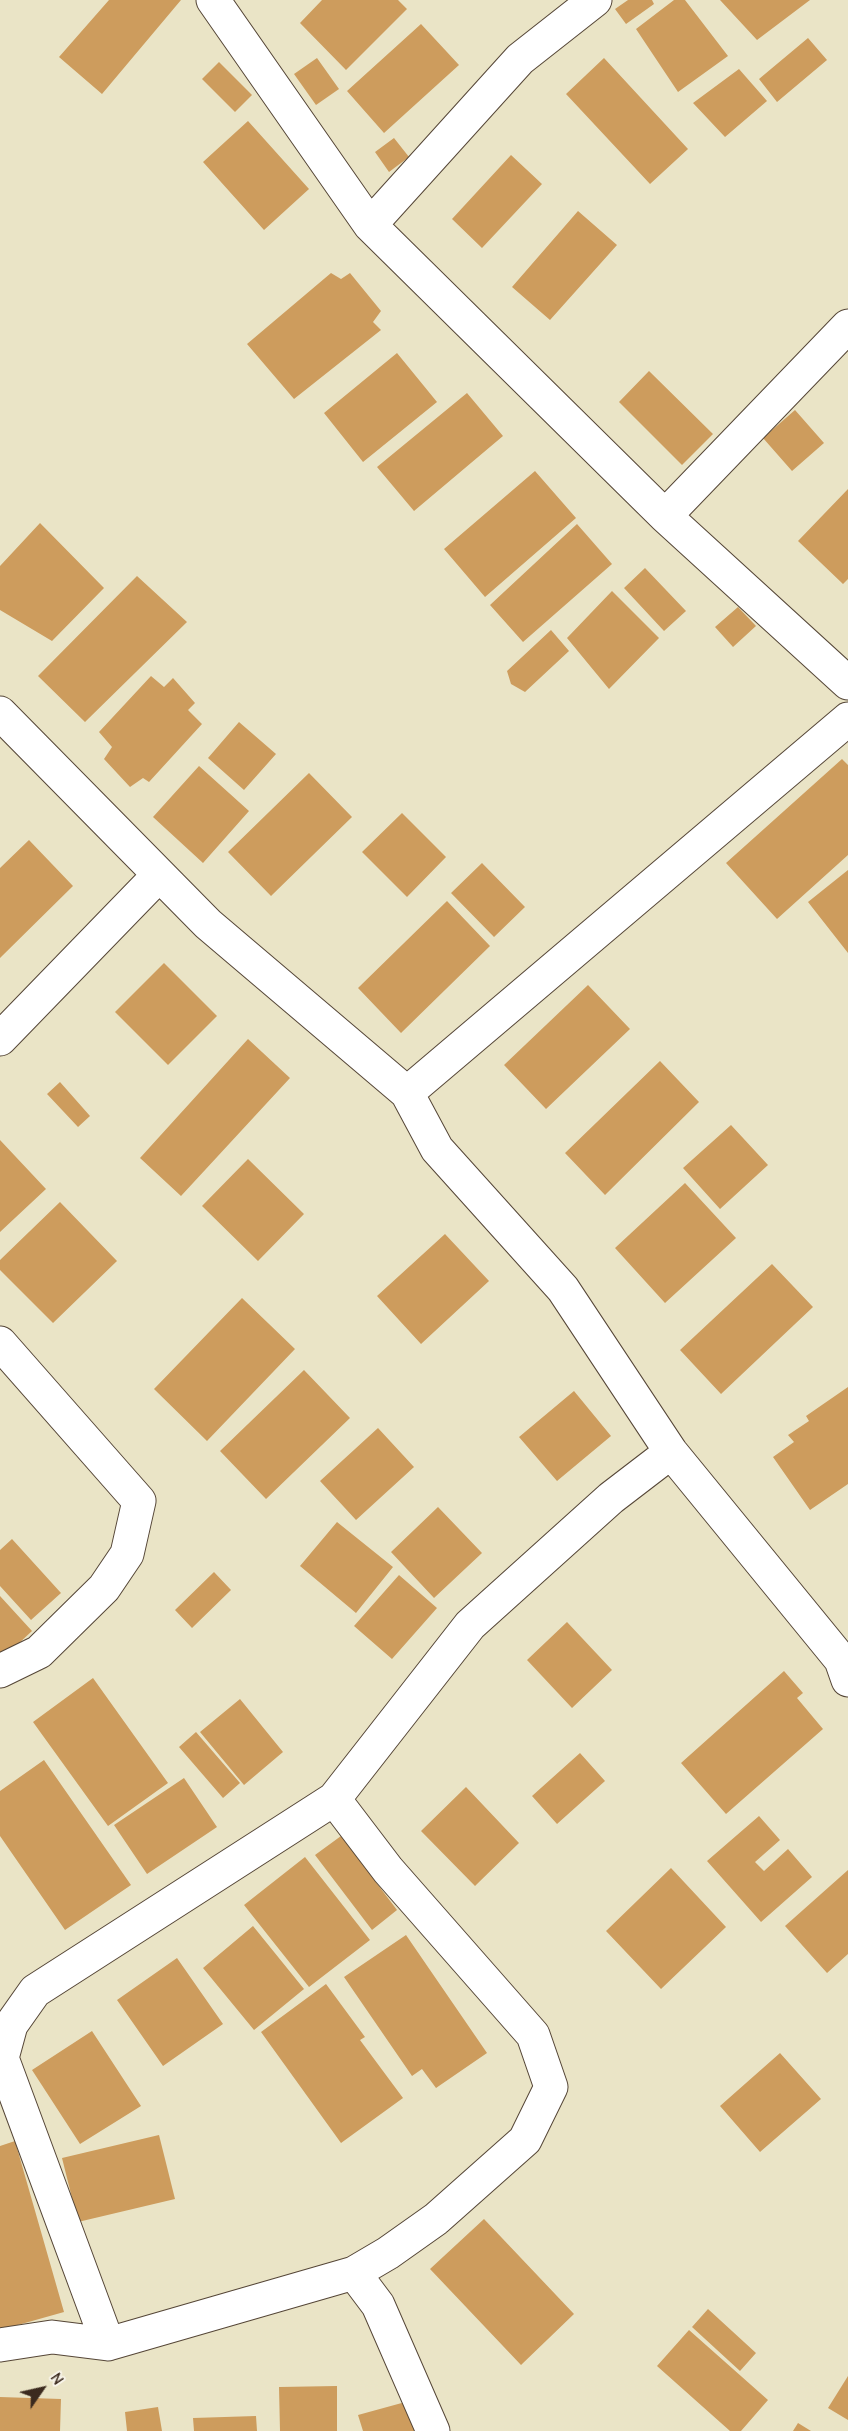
<!DOCTYPE html>
<style>
body{margin:0}
#map{position:relative;width:848px;height:2431px;overflow:hidden;background:#eae4c6;font-family:"Comic Neue",sans-serif}
canvas{display:block}
.north{position:absolute;left:12px;top:2359px;width:60px;height:60px;-webkit-text-stroke:4px #f7f3e8;paint-order:stroke;rotate:56deg;font-size:16px;font-weight:700;line-height:24px;text-align:center;color:#3b2a1e}
.north::after{content:'';display:block;margin:auto;width:21px;height:27px;background:#3b2a1e;clip-path:polygon(50% 0,100% 100%,50% 72%,0 100%)}
</style>
<div id="map">
<canvas width="848" height="2431"></canvas>
<div class="north">N</div>
</div>
<script>
const ctx = document.querySelector('canvas').getContext('2d');
ctx.lineJoin = 'round';
function fill(path, color) { ctx.fillStyle = color; ctx.fill(path, 'evenodd'); }
function strokePath(path, color, width, dash) { ctx.strokeStyle = color; ctx.lineWidth = width; ctx.lineCap = dash ? 'butt' : 'round'; ctx.setLineDash(dash || []); ctx.stroke(path); }
const building = new Path2D(`
 M109 0H181L102 94 59 57Z
 M322 0H398L407 9 346 70 300 23Z
 M628 0H652L654 4 626 24 615 9Z
 M674 0H685L728 56 678 92 636 29Z
 M720 0H810L757 40Z
 M421 24 459 65 384 133 347 91Z
 M808 38 827 60 777 102 759 79Z
 M317 58 339 89 316 105 294 74Z
 M604 58 688 149 650 184 566 94Z
 M219 62 252 95 235 112 202 79Z
 M739 69 767 101 725 137 693 103Z
 M248 121 309 189 264 230 203 162Z
 M394 138 409 157 389 172 375 152Z
 M511 155 542 184 482 248 452 219Z
 M578 211 617 245 550 320 512 287Z
 M331 273 341 279 350 273 381 311 373 322 381 330 294 399 247 344Z
 M397 353 437 402 363 462 324 413Z
 M649 371 713 434 682 465 619 402Z
 M467 393 503 436 414 511 377 467Z
 M795 410 824 443 792 471 763 438Z
 M535 471 576 518 485 597 444 549Z
 M848 489V579L843 584 798 541Z
 M40 523 104 588 52 641 0 610V566Z
 M577 524 612 564 523 642 490 605Z
 M645 568 686 611 664 631 624 588Z
 M137 576 187 622 85 722 38 676Z
 M612 591 659 638 609 689 567 638Z
 M738 607 756 626 733 647 715 627Z
 M551 630 569 651 525 692 511 684 507 671Z
 M151 676 164 687 173 678 195 703 188 710 202 724 149 782 143 778 130 787 104 759 112 747 99 732Z
 M239 722 276 754 244 790 208 758Z
 M842 759 848 765V855L777 919 726 863Z
 M199 766 249 811 203 863 153 817Z
 M309 773 352 817 271 896 228 852Z
 M402 813 446 857 407 897 362 852Z
 M29 840 73 886 0 958V868Z
 M482 863 525 907 494 937 451 893Z
 M848 870V953L808 902Z
 M447 901 490 946 401 1033 358 988Z
 M164 963 217 1016 168 1065 115 1012Z
 M588 985 630 1029 546 1109 504 1065Z
 M248 1039 290 1078 181 1196 140 1158Z
 M660 1061 699 1102 605 1195 565 1153Z
 M60 1082 90 1116 78 1127 47 1094Z
 M731 1125 768 1165 720 1209 683 1168Z
 M0 1140 46 1189 0 1232Z
 M248 1159 304 1214 258 1261 202 1206Z
 M685 1183 736 1238 665 1303 615 1248Z
 M60 1202 117 1261 53 1323 0 1270V1260Z
 M445 1234 489 1281 421 1344 377 1296Z
 M772 1264 813 1307 721 1394 680 1350Z
 M242 1298 295 1349 207 1441 154 1389Z
 M304 1370 350 1418 266 1499 220 1451Z
 M848 1387V1484L810 1510 773 1457 794 1442 788 1435 809 1421 806 1416Z
 M574 1391 611 1436 557 1481 519 1437Z
 M378 1428 414 1467 356 1520 320 1481Z
 M438 1507 482 1553 434 1598 391 1552Z
 M337 1522 393 1567 356 1613 300 1566Z
 M12 1539 61 1593 31 1620 0 1586V1550Z
 M214 1572 231 1590 192 1628 175 1610Z
 M399 1575 437 1608 392 1659 354 1626Z
 M0 1596 32 1631 0 1661Z
 M567 1622 612 1670 572 1708 527 1660Z
 M784 1671 803 1693 797 1698 823 1729 726 1814 681 1763Z
 M93 1678 168 1783 108 1826 33 1722Z
 M240 1699 283 1752 244 1785 200 1732Z
 M196 1732 240 1783 223 1798 179 1747Z
 M580 1753 605 1781 557 1824 532 1796Z
 M44 1760 131 1885 65 1930 0 1836V1791Z
 M184 1778 217 1827 147 1874 114 1825Z
 M466 1787 519 1843 475 1886 421 1831Z
 M759 1816 780 1840 755 1862 764 1871 788 1849 812 1877 761 1922 707 1861Z
 M341 1836 397 1910 372 1930 315 1855Z
 M305 1857 370 1940 309 1987 244 1905Z
 M671 1868 726 1927 661 1989 606 1931Z
 M848 1870V1954L827 1973 785 1926Z
 M253 1926 304 1989 254 2030 203 1968Z
 M406 1935 487 2053 436 2088 422 2069 412 2076 344 1977Z
 M177 1958 223 2024 163 2066 117 2000Z
 M326 1984 365 2037 360 2040 403 2098 341 2143 261 2032Z
 M92 2031 141 2106 80 2144 32 2070Z
 M780 2053 821 2099 760 2152 720 2106Z
 M159 2135 175 2199 78 2222 62 2158Z
 M15 2141 64 2312 0 2330V2146Z
 M484 2219 574 2314 521 2365 430 2269Z
 M708 2309 756 2353 740 2371 692 2327Z
 M689 2330 768 2400 741 2431H730L657 2366Z
 M848 2376V2420L828 2408Z
 M337 2386V2431H280L279 2387Z
 M0 2397 61 2399 60 2431H0Z
 M409 2401 418 2431H363L358 2415Z
 M158 2407 162 2431H127L125 2412Z
 M256 2416 257 2431H194L193 2418Z
 M798 2423 811 2431H793Z`);
const minor = new Path2D(`
 M213 0 370 225 665 516 848 683
 M370 225 520 59 595 0
 M665 516 848 326
 M0 713 208 924 407 1093 437 1149 563 1289 671 1452 841 1660 848 1680
 M0 1039 159 875
 M407 1093 848 719
 M0 1343 139 1501 127 1554 104 1588 39 1652 0 1671
 M354 2273 378 2305 433 2431
 M108 2344 2 2058 11 2025 35 1991 334 1799 470 1625 611 1498 671 1452
 M0 2345 52 2337 108 2344 354 2273 388 2253 436 2219 525 2140 551 2087 533 2035 388 1870 334 1799`);
fill(building, '#cd9c5d');
strokePath(minor, '#554637', 35);
strokePath(minor, '#fff', 33);
</script>
